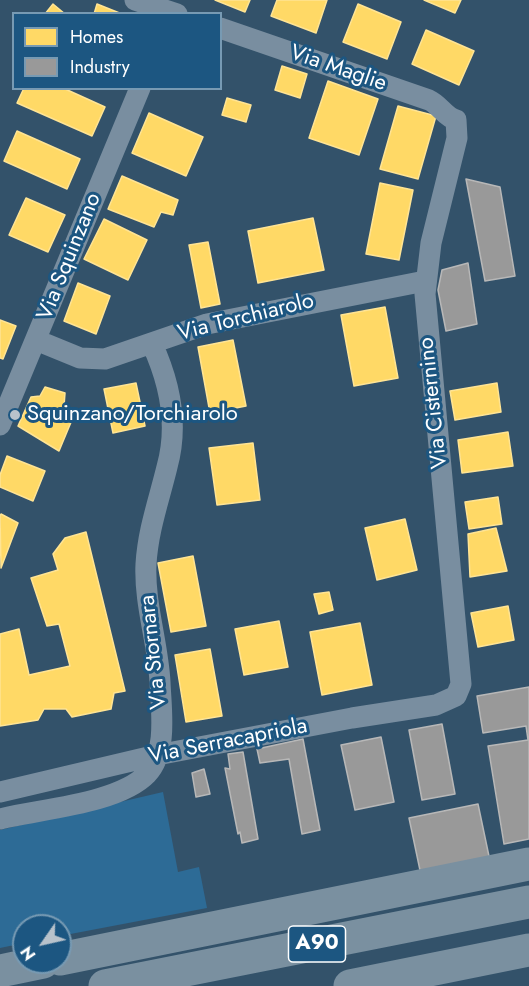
<!DOCTYPE html>
<style>
body{margin:0}
#map{position:relative;width:529px;height:986px;overflow:hidden;background:#33526a;font-family:Jost,sans-serif}
canvas{display:block}
.legend{position:absolute;left:12px;top:12px;width:210px;height:78px;box-sizing:border-box;background:#1c5681;border:2px solid #779ab3;margin:0;padding:8px 10px;list-style:none;font-size:18px;color:#fff}
.legend li{display:flex;align-items:center;gap:12px;height:30px}
.legend b{width:30px;border:2px solid #779ab3}
.north{position:absolute;left:12px;top:914px;width:60px;height:60px;box-sizing:border-box;background:#1c5681;border:2px solid #779ab3;border-radius:50%;rotate:236deg;font-size:16px;font-weight:700;line-height:24px;text-align:center;color:#fff}
.north::after{content:'';display:block;margin:auto;width:21px;height:27px;background:#b8c2cb;clip-path:polygon(50% 0,100% 100%,50% 72%,0 100%)}
</style>
<div id="map">
<canvas width="529" height="986"></canvas>
<ul class="legend">
<li><b style="height:16px;background:#ffd966"></b>Homes</li>
<li><b style="height:16px;background:#999"></b>Industry</li>
</ul>
<div class="north">N</div>
</div>
<script>
const ctx = document.querySelector('canvas').getContext('2d');
ctx.lineJoin = 'round';
function fill(path, color) { ctx.fillStyle = color; ctx.fill(path, 'evenodd'); }
function strokePath(path, color, width, dash) { ctx.strokeStyle = color; ctx.lineWidth = width; ctx.lineCap = dash ? 'butt' : 'round'; ctx.setLineDash(dash || []); ctx.stroke(path); }
function label(font, color, halo, rows, align = 'center') {
  ctx.font = font + ' Jost,sans-serif'; ctx.lineWidth = 6; ctx.setLineDash([]); ctx.textBaseline = 'middle'; ctx.strokeStyle = halo; ctx.fillStyle = color; for (const [text, x, y, turn = 0] of rows) {
    ctx.save(); ctx.translate(x, y); ctx.rotate((+turn || 0) * Math.PI / 180); ctx.textAlign = isNaN(turn) ? turn : align; if (halo) ctx.strokeText(text, 0, 0); ctx.fillText(text, 0, 0); ctx.restore();
  }
}
const green = new Path2D(`
 M163 792 178 872 199 867 207 908 60 936V926H24V943L0 948V830Z`);
const homes = new Path2D(`
 M215 0H250L245 12Z
 M277 0H327L316 33 271 16Z
 M424 0H461L455 13Z
 M53 4 65 14H45Z
 M97 4 122 14H94Z
 M358 4 401 22 387 59 343 42Z
 M426 30 474 51 459 85 412 64Z
 M282 66 307 74 300 98 275 90Z
 M328 81 378 99 359 155 309 138Z
 M24 88H63L105 107 92 136 17 103Z
 M227 98 251 105 246 122 222 115Z
 M398 106 436 116 418 179 380 169Z
 M149 113 203 137 186 176 132 153Z
 M17 131 80 159 67 189 4 161Z
 M122 176 178 200 173 215 161 212 154 227 108 209Z
 M380 183 413 190 399 260 366 254Z
 M26 198 65 215 48 252 9 235Z
 M313 218 324 270 258 283 248 231Z
 M104 219 147 240 128 280 84 259Z
 M208 242 220 304 201 308 189 245Z
 M78 283 110 296 96 334 64 321Z
 M385 307 398 378 354 386 341 315Z
 M0 320 16 326 3 359 0 358Z
 M233 340 246 406 210 413 198 347Z
 M136 383 145 426 113 433 104 389Z
 M497 383 501 412 455 420 450 391Z
 M45 387 65 393 64 406 74 415 59 451 18 426 31 397 40 396Z
 M508 432 513 466 462 473 458 440Z
 M253 443 260 500 217 505 209 448Z
 M7 456 45 471 33 501 0 487V475Z
 M498 497 502 524 469 529 465 502Z
 M1 514 18 523 1 568 0 516Z
 M405 519 417 570 377 580 365 528Z
 M496 528 507 571 470 577 468 534Z
 M86 532 125 691 114 693 111 709 72 717 66 709H44L38 720 0 726V634L19 629 29 675 70 666 59 624 47 626 31 578 58 570 53 554 65 538Z
 M193 556 206 626 171 632 158 563Z
 M329 592 333 610 319 614 314 594Z
 M508 606 514 640 478 647 471 613Z
 M279 621 288 667 244 675 235 629Z
 M360 623 372 685 322 695 310 632Z
 M210 649 222 716 186 722 175 655Z`);
const industry = new Path2D(`
 M466 179 500 187 515 276 485 281Z
 M468 263 477 324 446 331 438 290 442 270Z
 M529 687V839L504 844 488 746 528 740 526 726 483 733 477 696Z
 M442 724 455 794 422 800 409 730Z
 M381 737 394 802 355 810 341 745Z
 M303 739 320 830 302 834 289 759 260 763 257 749Z
 M243 752 258 839 242 843 240 832 238 834 225 768 230 769 228 754Z
 M204 769 210 794 196 797 192 773Z
 M478 804 490 861 421 875 409 818Z`);
const minor = new Path2D(`
 M135 0 177 14
 M36 340 80 358 105 359 207 324 425 281
 M0 425 140 88
 M0 792 157 755 352 718 436 705 456 696 461 684 425 294 431 243 457 138 456 120C445 117 440 105 429 100L220 28
 M0 819C39 809 118 804 147 774 168 752 161 709 160 682 158 643 144 603 146 564 148 530 159 500 167 467 179 424 170 383 152 344`);
const motorway = new Path2D(`
 M60 959 529 864
 M0 971 43 962
 M105 986 529 902
 M350 986 529 950`);
const markers = [
 [15,415,6,"#b8c2cb"]
];
const shields = [
 [317,944,57]
];
const shieldNames = [
 ["A90",317,944]
];
const streetNames = [
 ["Via Maglie",338,69,19],
 ["Via Squinzano",70,257,-68],
 ["Via Torchiarolo",246,318,-14],
 ["Via Cisternino",434,403,-96],
 ["Via Stornara",154,652,-96],
 ["Via Serracapriola",228,742,-11]
];
const poiNames = [
 ["Squinzano/Torchiarolo",27,415]
];
fill(green, '#2d6b96');
fill(homes, '#ffd966');
strokePath(homes, '#ffe494', 1.5);
fill(industry, '#999');
strokePath(industry, '#b8b8b8', 1.5);
strokePath(minor, '#798ea0', 21);
strokePath(motorway, '#7a90a0', 33);
for (const [x, y, r, color] of markers) { const dot = new Path2D(); dot.arc(x, y, r, 0, 2 * Math.PI); ctx.fillStyle = color; ctx.fill(dot); strokePath(dot, '#1c5681', 2); }
for (const [x, y, w] of shields) { const box = new Path2D(); box.roundRect(x - w / 2, y - 18, w, 36, 4.5); ctx.fillStyle = '#1c5681'; ctx.fill(box); strokePath(box, '#fff', 1.5); }
label('bold 21px', '#fff', null, shieldNames);
label('22px', '#fff', '#1c5681', streetNames);
label('22px', '#fff', '#1c5681', poiNames, 'left');
</script>
